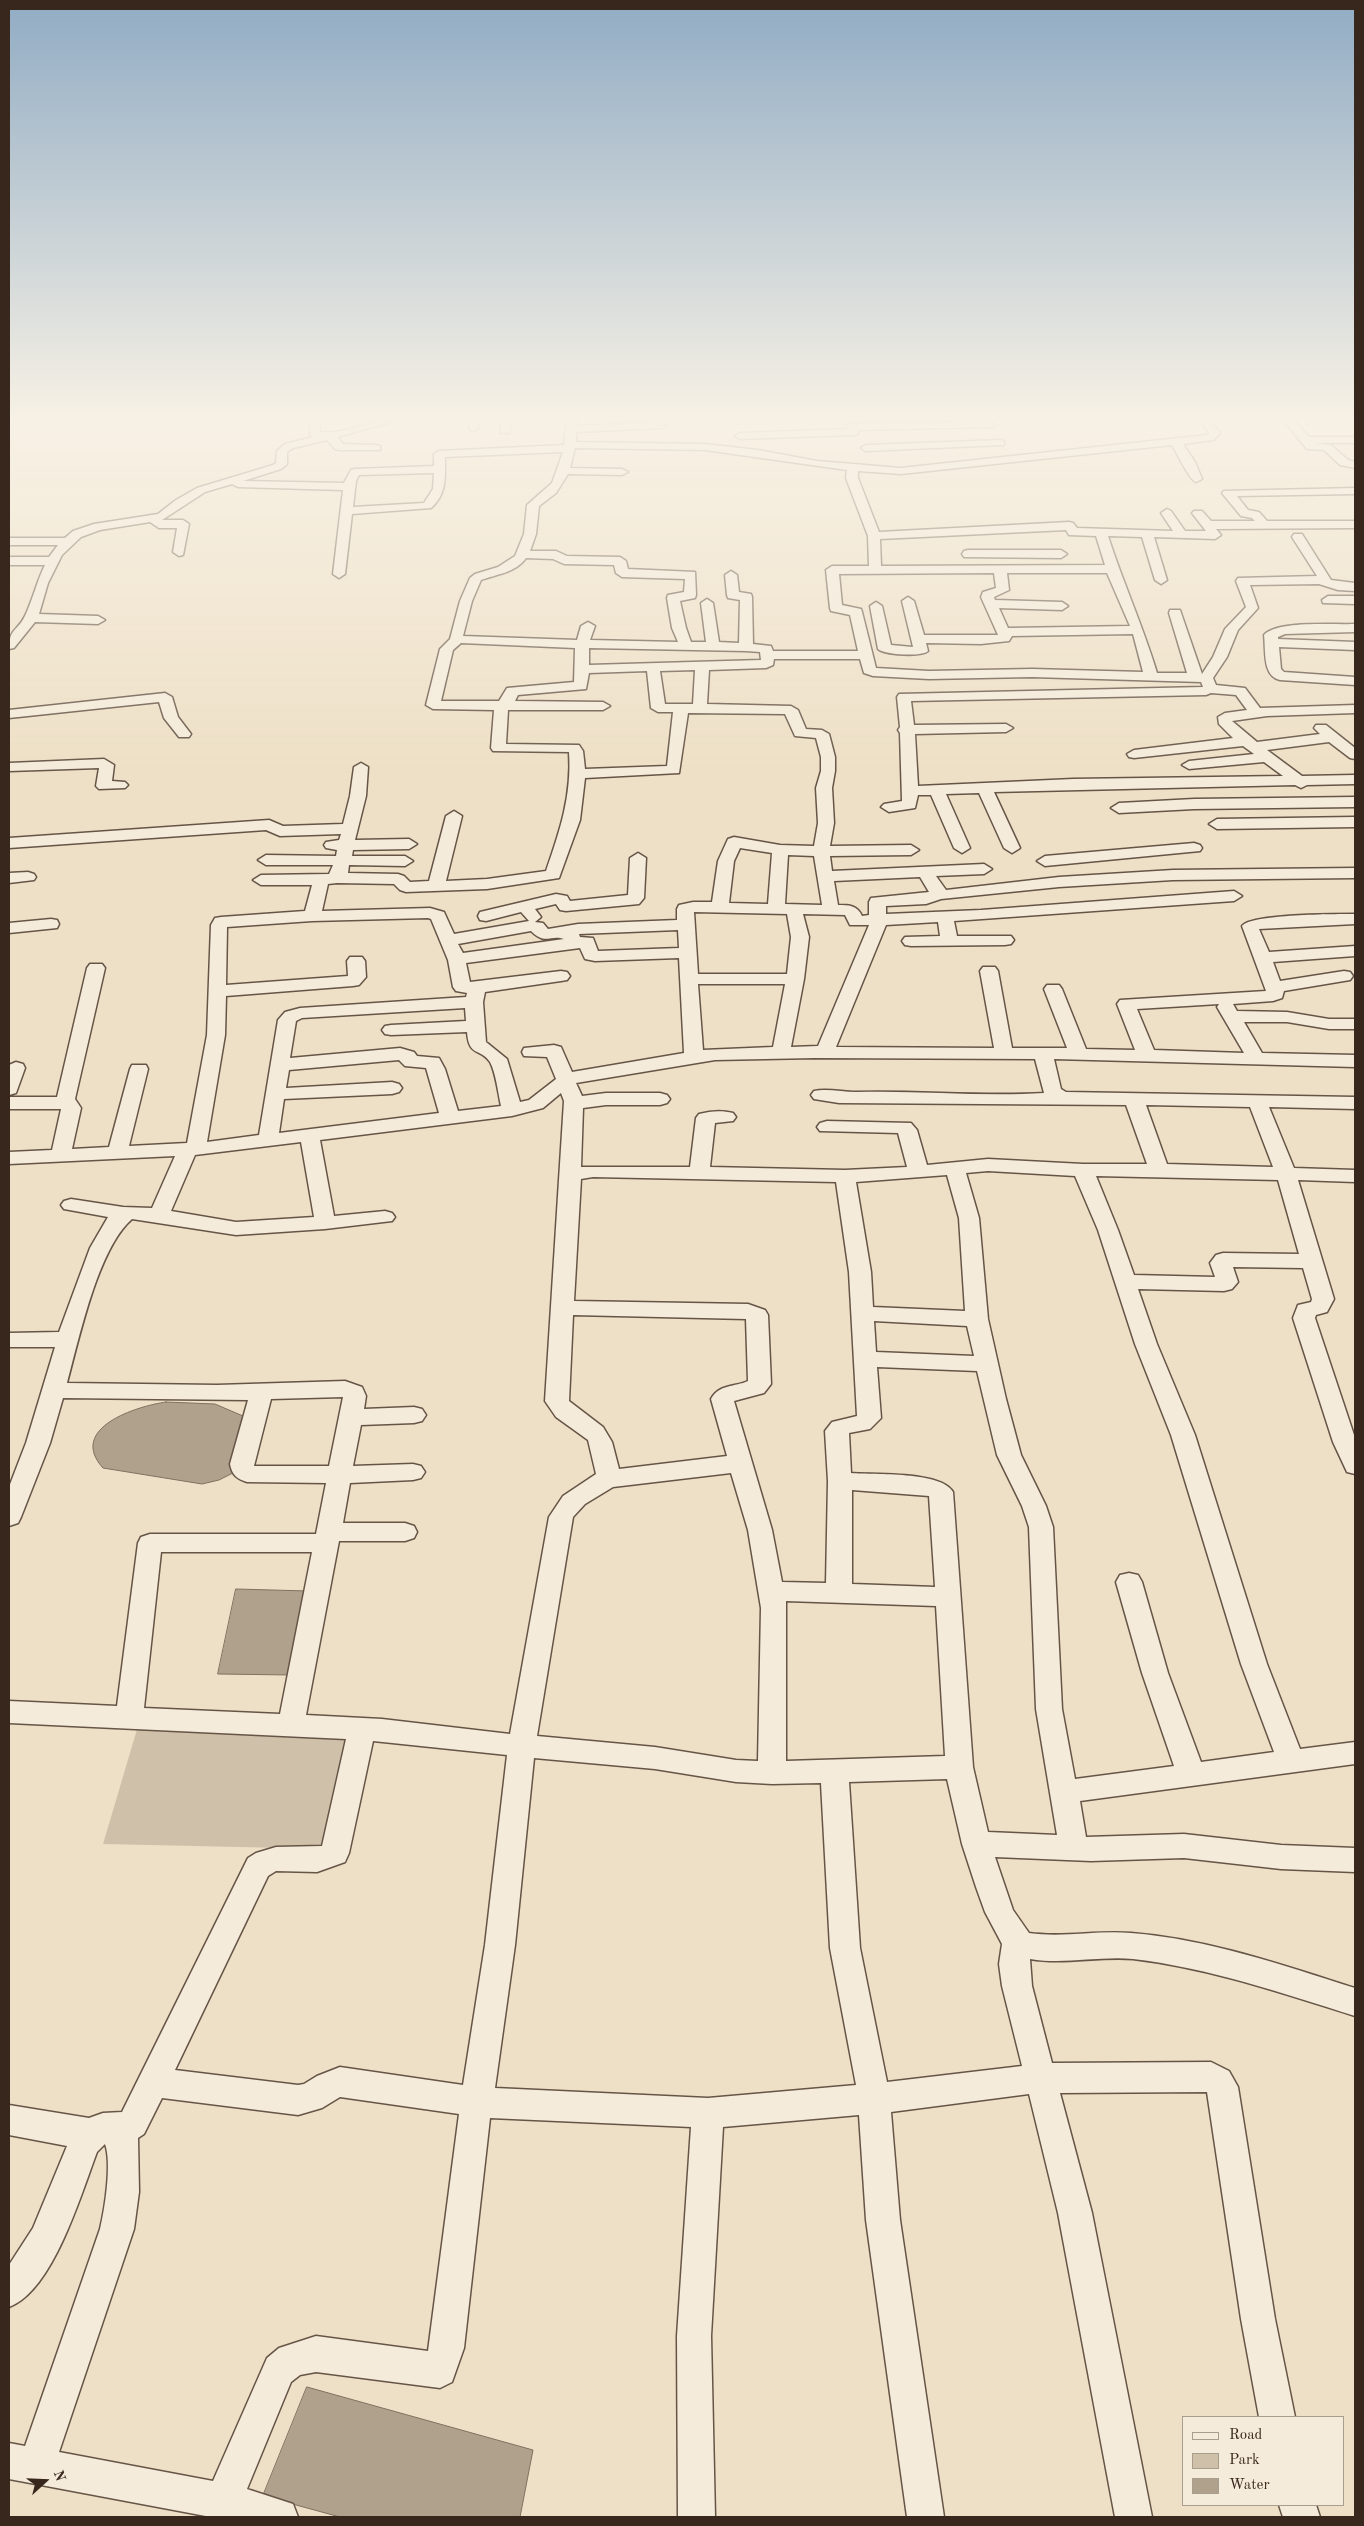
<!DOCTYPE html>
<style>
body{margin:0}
#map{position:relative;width:1364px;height:2526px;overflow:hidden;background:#eee0c6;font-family:"Old Standard TT",serif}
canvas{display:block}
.frame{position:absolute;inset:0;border:10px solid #38271d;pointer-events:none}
.legend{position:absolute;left:1182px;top:2416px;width:162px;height:90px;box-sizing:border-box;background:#f4ebda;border:1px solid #a99d8e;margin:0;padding:6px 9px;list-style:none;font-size:15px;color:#38271d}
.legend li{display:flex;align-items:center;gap:10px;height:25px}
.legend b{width:25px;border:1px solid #a99d8e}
.north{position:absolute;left:20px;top:2456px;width:50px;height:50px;-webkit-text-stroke:4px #f4ebda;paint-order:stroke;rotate:70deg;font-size:14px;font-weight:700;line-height:20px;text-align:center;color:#38271d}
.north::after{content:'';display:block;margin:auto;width:18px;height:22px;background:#38271d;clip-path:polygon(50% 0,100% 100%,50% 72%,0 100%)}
</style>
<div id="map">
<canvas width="1364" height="2526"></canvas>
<div class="frame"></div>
<ul class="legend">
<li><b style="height:6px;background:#f4ebda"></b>Road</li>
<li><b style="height:14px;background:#cfc1a9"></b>Park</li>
<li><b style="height:14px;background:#b0a18d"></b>Water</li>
</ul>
<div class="north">N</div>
</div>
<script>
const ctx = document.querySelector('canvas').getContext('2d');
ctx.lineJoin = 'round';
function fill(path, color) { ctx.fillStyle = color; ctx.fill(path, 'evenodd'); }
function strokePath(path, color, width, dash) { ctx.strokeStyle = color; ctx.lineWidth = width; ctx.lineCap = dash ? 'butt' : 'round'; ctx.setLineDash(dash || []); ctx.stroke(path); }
const green = new Path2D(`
 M138 1726 350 1738 330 1849 103 1844Z`);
const water = new Path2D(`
 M166 1402 215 1404 243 1416 245 1423 235 1472 219 1480 202 1484 103 1468C67 1428 137 1406 166 1402Z
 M236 1589 308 1591 292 1675 218 1674Z
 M307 2387 533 2450 520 2517H340L263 2496Z`);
const minor = new Path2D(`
 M309 422H319L320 432C343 435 367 421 391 422L338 437 343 444 376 445 380 446V450H339L335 449 327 440 293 448 287 452V464L281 469 243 481 344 483 351 470 355 469 434 466V454L439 451 564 445 566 422H576V426L661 422 667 425 662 428 576 432V442L705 444 758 450 817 461 901 468 1207 435 1209 433 1201 422H1211L1220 433 1214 440 1183 444 1195 462 1202 479 1196 482C1190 481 1177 453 1172 445L901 474 858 471V478L879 532 1069 522 1073 523 1077 528 1173 531 1161 513 1167 509 1171 511 1185 531H1206L1192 513 1194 511H1202L1211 521H1255L1252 518 1241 516 1222 493 1224 491 1355 488V494L1237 496 1248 510 1259 512 1267 521H1355V528L1216 529 1221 535 1215 539 1154 537 1167 580 1161 584 1155 580 1142 537 1108 536C1123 583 1143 626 1157 673H1187L1169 613 1170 610H1180L1181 613 1202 674 1213 657 1225 629 1246 607 1236 581 1238 578 1317 576 1292 537 1294 534H1302L1331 580 1355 583V591L1338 590 1319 584 1250 585 1258 608 1238 630 1227 657 1213 678 1216 685 1245 688 1260 708 1355 705V713L1267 716 1232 721 1257 742 1320 734 1314 728 1316 725H1326L1355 748V759L1350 758 1329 742 1267 750 1302 776 1355 775V784L1307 785 1301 788 1295 785 994 792 1020 848 1012 853 1004 848 979 793 946 794 970 848 962 853 954 848 931 795H918L915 808 889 812 881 807 884 804 902 801 900 733 898 730 900 727 897 697 899 694 1203 687 1201 682 1032 677 929 679 873 676 864 673 860 659H774L773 665 766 668 709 670 707 704 791 706 798 710 806 729 822 730 829 734 835 757V771L832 788 834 823 830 846 911 845 919 850 911 855 830 856 832 871 984 864 992 869 984 874 936 876 946 890 1059 877 1173 870 1355 868V878L1173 880 1059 887 941 899 926 904 886 906V914L981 910 1234 891 1242 896 1234 901 954 921 957 936H1011L1014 940 1011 944 1005 945 911 946 905 945 902 941 905 937 940 936 938 922 886 925 836 1047 994 1048 980 971 983 967H995L998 971 1012 1048H1067L1044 989 1047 985H1059L1062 989 1086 1049 1135 1050 1117 1004 1120 1000 1266 991 1242 926C1250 914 1337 914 1355 914V924L1259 929 1269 952 1355 946V956L1273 962 1280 981 1344 971 1350 972 1353 976 1350 980 1284 991 1282 998 1273 1001 1233 1004 1237 1011 1287 1012 1329 1019H1355V1029H1329L1287 1022H1244L1262 1053 1355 1055V1067L1054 1059 1061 1089 1066 1092 1355 1097V1109L1269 1107 1294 1168 1355 1170V1182L1298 1180 1334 1299 1327 1312 1316 1315 1315 1318 1355 1438V1474L1347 1472 1333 1442 1293 1318 1298 1305 1311 1302 1312 1299 1303 1268 1233 1267 1238 1282 1232 1289 1224 1291 1138 1289 1157 1344 1195 1435 1267 1664 1300 1749 1355 1742V1764L1080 1801 1086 1837 1184 1834 1281 1845 1355 1848V1872L1281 1869 1184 1858 1091 1861 995 1857 1013 1910 1029 1933C1063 1938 1097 1930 1131 1933 1208 1939 1282 1965 1355 1988V2016C1282 1993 1209 1968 1133 1959 1098 1956 1064 1965 1030 1959L1032 1986 1052 2063 1211 2062 1229 2071 1238 2087 1275 2319 1295 2417H1259L1241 2319 1207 2092 1060 2093 1092 2213 1152 2517H1115L1058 2213 1029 2094 891 2112 900 2220 944 2517H907L866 2220 859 2115 723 2127 711 2336 715 2517H678L677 2336 691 2127 490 2118 464 2348 452 2382 440 2388 316 2372 300 2375 291 2382 247 2489 293 2504 298 2517H211L9 2479V2443L25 2446 100 2229C105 2208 112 2163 105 2144L97 2152C81 2194 53 2291 9 2307V2265L33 2228 67 2146 9 2135V2105L89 2118 103 2113 122 2112 248 1858 256 1853 276 1847 322 1846 346 1739 9 1723V1701L117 1706 138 1543 141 1537 150 1534H316L326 1483 247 1482C237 1479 232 1475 230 1464L248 1400 63 1398 50 1443 21 1517 18 1523 9 1526V1487L26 1443 55 1347H9V1333L59 1332 90 1248 108 1217 64 1209 61 1205 64 1201 71 1199 123 1207 152 1208 175 1156 9 1164V1152L52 1150 61 1109H9V1097H57L87 968 90 964H102L105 968 75 1099 81 1108 72 1149 109 1147 130 1069 132 1065H146L148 1069 129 1146 187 1143 207 1035 211 925 215 918 221 917 305 911 312 885H261L253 880 261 875 329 874 333 865H266L258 860 266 855 336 856 337 850 326 848 324 845 326 842 339 840 341 834 280 836 266 830 9 848V838L269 820 283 826 343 824 350 796 354 767 361 763 368 767 366 796 355 840 409 839 417 844 409 849 353 850 352 856H405L413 861 405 866 349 865 348 873 398 874 404 876 410 882 429 881 446 816 454 811 462 816 446 881 487 879 546 871C560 831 572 795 569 752L493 751 491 748 494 710 433 709 426 705 440 649 450 639 460 601 470 578 475 574 498 567 515 556 524 534 527 505 552 483 563 452 445 457C445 477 447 494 431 508L352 514 345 574 339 578 333 574 343 490 238 487 232 484 205 492 162 520H183L189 524 183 555 179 556 173 552 177 528H159L150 522 100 530 81 537 62 555 48 583 39 614 98 616 105 620 98 624 35 622 14 648 9 649C9 628 18 631 25 616 33 599 37 581 45 565H9V557H49L58 545H10L9 538H65L73 531 94 524 158 514 176 500 197 488 273 465 276 463 277 451 285 444 313 437 310 434ZM575 448 705 450 847 470 846 478 868 536 869 566H832L826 570 830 608 831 611 850 615 858 651H773L771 646 753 644 752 597 751 594 739 592 737 575 731 571 725 575 727 595 728 598 740 600 739 643 719 642 713 603 707 599 701 603 706 642H691L686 628 680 601 695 598 696 595 695 572 628 569 626 561 620 557 567 556 556 551H530L536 534 539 506 556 493 568 474 622 475 628 472 622 469 570 468ZM434 473 433 489 424 503 353 507 356 481 359 475ZM1066 530 1069 535 1096 536 1105 565 881 566 880 539ZM526 558 553 559 564 564 614 565 616 573 622 577 685 579 684 592 668 595 667 598 672 628 678 642 590 640 595 626 588 622 581 626 577 640 463 636 472 601 481 580C497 574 515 573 526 558ZM994 573 996 588 983 592 981 597 998 635H924L914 601 908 597 902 601 913 647 891 645 882 606 876 602 870 606 878 649C884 655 922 657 928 651L926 643 981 644 1009 641 1012 636 1133 634 1143 672 1032 669 929 671 876 668 862 612 861 609 842 605 839 574ZM1007 573H1107L1130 626 1008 628 999 608 1062 610 1068 606 1062 602 995 600 994 597 1009 590ZM461 643 575 648 574 682 507 688 499 701H441L453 650ZM589 648 746 651 760 652 761 660 589 665ZM695 670 693 704H665L660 671ZM647 671 651 708 658 712H673L667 766 585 769 583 751 579 745 506 744 508 710H603L610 706 603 702 515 701 518 695 586 689 589 673ZM1211 693 1236 695 1247 710 1225 713 1218 717 1219 724 1233 738 1134 750 1127 754 1129 757 1134 758 1243 746 1254 754 1189 761 1182 765 1189 769 1264 762 1283 776 1073 779 918 786 915 734 1006 732 1013 728 1006 724 914 725 911 701 1206 695ZM688 713 785 714 795 736 816 738 821 757V771L816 788 818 823 814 846 780 845 734 837 728 839 718 861 712 902H693L679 905 677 909V920L578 924 548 929 543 923 535 922 541 917 535 909 556 904 560 910 566 911 639 904 644 898 646 858 638 853 630 858 628 895 570 901 567 896 556 894 480 912 478 916 480 920 486 921 521 912 529 921 454 934 444 912 430 908 322 911 328 884 337 883 394 884 400 890 406 892 487 889 559 878 580 820 585 778 679 773ZM740 848 772 853 768 904 729 903 734 861ZM788 855 814 856 822 905 785 904ZM920 877 929 892 871 898 869 902V915L862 916C857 905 849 905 838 905L834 881ZM694 912 787 914 791 937 787 974H698ZM803 914 845 915 850 925H869L818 1046 791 1047 804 979 809 937ZM428 918 431 919 448 960 453 987 456 991 467 993 466 997 300 1008 285 1012 278 1020 259 1135 207 1142 225 1035 226 996 353 986 359 985 366 977 365 961 362 957H350L347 961 348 976 226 985 227 927 312 921ZM678 930 679 948 598 951 593 938 580 937 579 934ZM531 931C546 946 550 934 564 939L463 953 458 944ZM580 948 585 959 595 961 679 958 684 1053 572 1072 561 1047 554 1045 524 1048 522 1052 524 1056 547 1057 556 1079 529 1100 520 1102 507 1059 486 1042 483 1002 485 992 561 981 567 980 570 976 567 972 561 971 470 982 466 963ZM698 984H785L773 1047 703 1050ZM1219 1004 1217 1007 1244 1053 1154 1050 1137 1009ZM465 1008 466 1021 391 1025 385 1026 382 1030 385 1034 391 1035 467 1032C469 1058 480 1047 490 1062 496 1073 498 1093 501 1106L458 1111 445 1069 439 1058 417 1056 414 1052 400 1048 290 1058 296 1021 302 1018ZM815 1058 1035 1059 1044 1093C981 1097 919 1090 856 1092 843 1092 827 1088 814 1091L811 1095 814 1099 839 1103 1126 1105 1147 1164H1083L988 1159 927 1165 917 1130 911 1123 827 1121 820 1123 817 1127 820 1131 898 1133 907 1167 845 1170 710 1167 715 1123 733 1121 736 1117 733 1113C722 1110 710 1111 699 1114L696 1118 690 1167H581L583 1108 606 1105H660L667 1103 670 1099 667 1095 660 1093H606L582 1096 576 1083 715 1060ZM399 1060 405 1066 426 1068 439 1113 279 1133 284 1099 392 1094 399 1092 402 1088 399 1084 392 1082 286 1088 289 1070ZM561 1093 564 1101 545 1401 556 1417 588 1440 596 1474 563 1496 549 1517 510 1734 382 1719 306 1715 339 1541H405L414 1538 417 1532 414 1526 405 1523H343L350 1483 413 1480 421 1478 425 1472 421 1466 413 1464 353 1466 361 1425 414 1423 422 1421 426 1415 422 1409 414 1407 364 1409 366 1396 362 1387 345 1381 217 1385 67 1383C79 1339 98 1248 132 1219L236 1235 325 1229 392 1221 395 1217 392 1213 385 1211 334 1216 320 1140 512 1116 543 1108ZM1146 1105 1250 1107 1273 1167 1167 1164ZM301 1142 314 1217 236 1222 171 1211 195 1155ZM988 1171 1075 1176 1098 1230 1135 1344 1171 1435 1241 1664 1274 1752 1201 1762 1168 1673 1142 1582 1138 1575 1129 1573 1120 1575 1116 1582 1142 1673 1174 1766 1075 1779 1062 1709 1053 1527 1046 1506 1021 1455 1006 1399 988 1319 979 1218 966 1173ZM947 1175 959 1218 965 1311 873 1307 871 1272 856 1182ZM1096 1176 1278 1180 1299 1254 1223 1253 1216 1255 1210 1263 1215 1277 1134 1275 1118 1230ZM593 1177 836 1182 849 1272 857 1416 832 1422 825 1431 828 1481 826 1583 782 1582 772 1530 734 1401 764 1393 771 1384 768 1315 765 1310 748 1304 574 1301 581 1179ZM573 1315 746 1319 748 1381C735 1387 719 1384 711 1399L727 1456 619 1469 612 1442 603 1427 569 1401ZM874 1321 967 1326 974 1356 876 1352ZM877 1367 977 1371 997 1455 1022 1506 1029 1527 1036 1709 1057 1835 988 1832 973 1767 953 1492C941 1471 875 1475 851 1473L849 1433 870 1429 881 1418ZM343 1397 329 1466H254L271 1399ZM731 1473 748 1530 761 1608 758 1761 736 1760 655 1747 537 1736 573 1517 585 1504 613 1487ZM852 1490 929 1496 935 1587 852 1584ZM161 1552H312L280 1714 144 1708ZM786 1601 936 1606 945 1756 786 1761ZM373 1741 507 1755 485 1945 463 2085 340 2067 317 2076 304 2084 298 2085 175 2070 268 1876 276 1871 317 1872 345 1862 349 1853ZM534 1758 655 1769 736 1782 772 1784 821 1783 830 1948 856 2085 708 2098 495 2088 515 1945ZM947 1779 962 1844 976 1887 985 1912 1002 1944 999 1964 1002 1986 1022 2066 887 2082 860 1948 849 1782ZM340 2097 459 2114 428 2351 316 2336 279 2348 267 2358 213 2481 59 2452 134 2229 139 2192 138 2138 144 2134 162 2098 298 2115 322 2108Z
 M468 422H478L479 428 474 431 470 430Z
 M501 422H511L509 433H501Z
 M990 422 995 425 994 427 858 430V434L854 435 740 439 735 436 740 433 847 429V425L851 424Z
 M1285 422H1295L1309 437H1355V443H1314L1331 445 1348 460 1355 462V468L1340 465 1324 450 1307 449Z
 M1000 440 1004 441V445L866 451 861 448 866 445Z
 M968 550H1061L1067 554 1061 558 964 557 962 554 964 551Z
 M1328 596H1355V604L1323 603 1322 600Z
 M1355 624V632L1285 634 1278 637V639L1355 642V650L1279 647 1281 669 1284 672 1355 677V685L1280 680C1262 676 1266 650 1264 635 1277 620 1335 625 1355 624Z
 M165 693 172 697 178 717 191 734 189 737H179L164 718 159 702 9 718V710Z
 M104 759 114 765 112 781 125 782 128 785 125 788 99 789 96 786 99 768 9 771V763Z
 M1355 797V807L1194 809 1119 813 1111 808 1119 803 1194 799Z
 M1355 817V827L1217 829 1209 824 1217 819Z
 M1194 843 1200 845 1202 848 1200 851 1045 866 1037 861 1045 856Z
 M28 872 34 874 36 877 34 880 9 883V873Z
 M51 919 57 920 59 924 57 928 9 933V923Z
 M16 1062 23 1064 25 1068 16 1093 9 1095V1065Z
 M1279 2505H1316L1320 2517H1283Z`);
fill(green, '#cfc1a9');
fill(water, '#b0a18d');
strokePath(water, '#807060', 1);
strokePath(minor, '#665547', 3);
fill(minor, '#f4ebda');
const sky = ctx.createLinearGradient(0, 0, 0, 775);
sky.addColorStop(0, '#91acc4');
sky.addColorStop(0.54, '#f7f1e5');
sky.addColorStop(1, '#f7f1e500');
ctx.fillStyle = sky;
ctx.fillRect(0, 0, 1364, 775);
</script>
